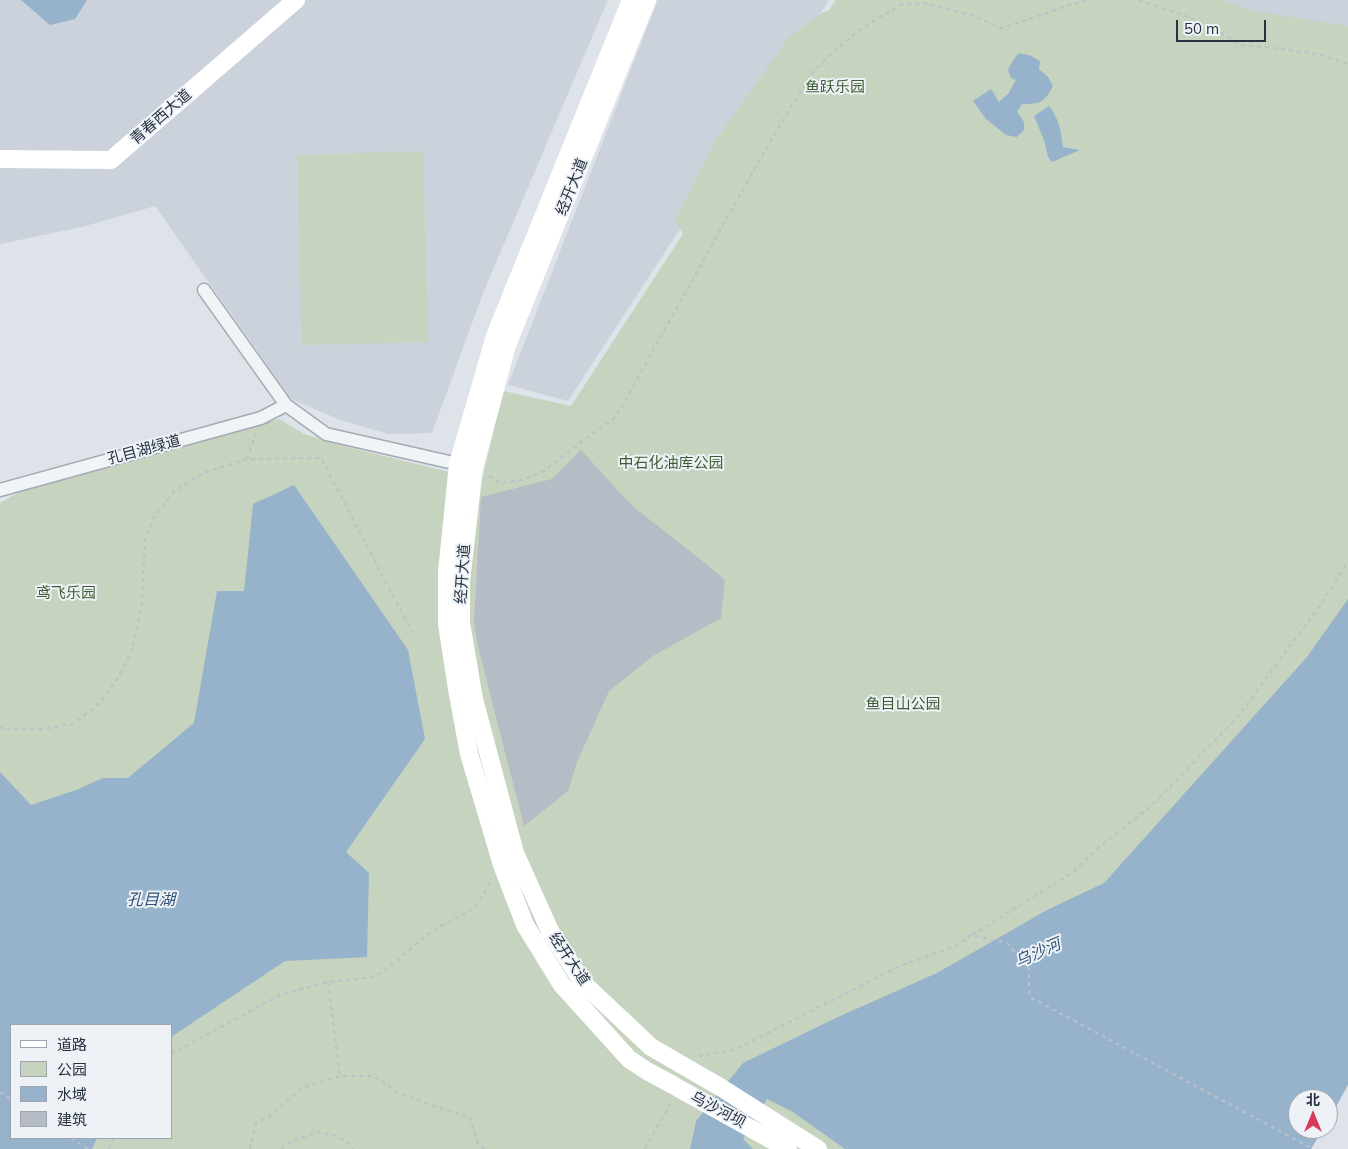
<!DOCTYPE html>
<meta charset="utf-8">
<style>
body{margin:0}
#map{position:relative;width:1348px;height:1149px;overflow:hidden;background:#dee3e9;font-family:Mulish,"Noto Sans SC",sans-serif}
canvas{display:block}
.legend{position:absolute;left:10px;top:1024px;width:162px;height:115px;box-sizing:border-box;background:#eef2f6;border:1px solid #9ea5ae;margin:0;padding:6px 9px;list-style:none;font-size:15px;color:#263141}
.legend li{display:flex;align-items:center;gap:10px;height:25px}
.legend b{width:25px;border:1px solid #9ea5ae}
.north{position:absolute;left:1288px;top:1089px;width:50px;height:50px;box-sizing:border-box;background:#eef2f6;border:1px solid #9ea5ae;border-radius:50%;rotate:0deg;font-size:14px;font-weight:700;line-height:20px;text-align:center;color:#263141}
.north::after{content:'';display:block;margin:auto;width:18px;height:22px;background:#d73b5a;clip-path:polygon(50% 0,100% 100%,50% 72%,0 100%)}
.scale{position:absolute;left:1176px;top:20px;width:90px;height:22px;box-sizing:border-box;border:2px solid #263141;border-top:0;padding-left:6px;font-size:15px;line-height:18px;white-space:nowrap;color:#263141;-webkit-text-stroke:4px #eef2f6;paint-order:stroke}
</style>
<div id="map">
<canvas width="1348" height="1149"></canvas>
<ul class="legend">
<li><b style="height:6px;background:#fff"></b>道路</li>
<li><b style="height:14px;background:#c5d3bf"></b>公园</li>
<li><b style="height:14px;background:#97b3cc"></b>水域</li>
<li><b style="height:14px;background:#b5bcc6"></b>建筑</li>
</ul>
<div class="north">北</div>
<div class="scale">50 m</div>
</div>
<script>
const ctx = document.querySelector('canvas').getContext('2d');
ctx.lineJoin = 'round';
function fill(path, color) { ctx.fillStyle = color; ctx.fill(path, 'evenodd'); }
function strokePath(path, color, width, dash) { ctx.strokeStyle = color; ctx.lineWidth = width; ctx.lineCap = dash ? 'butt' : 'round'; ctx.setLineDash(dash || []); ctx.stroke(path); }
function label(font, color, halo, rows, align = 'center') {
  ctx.font = font + ' Mulish,"Noto Sans SC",sans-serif'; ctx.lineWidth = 4; ctx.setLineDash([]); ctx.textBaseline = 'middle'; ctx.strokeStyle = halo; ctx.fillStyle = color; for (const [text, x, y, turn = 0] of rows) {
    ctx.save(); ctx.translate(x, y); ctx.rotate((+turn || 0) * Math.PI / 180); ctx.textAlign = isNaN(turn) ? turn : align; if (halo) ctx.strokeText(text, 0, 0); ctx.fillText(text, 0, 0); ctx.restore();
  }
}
const built = new Path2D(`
 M0 0H608L483 293 432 433 388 434 343 421 291 399 155 206 82 227 0 244Z
 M658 0H829L568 401 508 385Z
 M1220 0H1348V54Z`);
const green = new Path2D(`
 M836 0H1223L1253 11 1348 26V888L1163 1149H0V503L23 490 160 454 279 419 304 434 331 443 445 471 483 476 503 391 571 406 683 234 675 220 715 141 789 37 823 12 828 11ZM11 1025H171V1138H11Z
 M423 151 428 342 302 345 297 155Z`);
const water = new Path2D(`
 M21 0H87L75 19 50 25Z
 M1019 53 1029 55 1040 61 1039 69 1048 77 1053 86C1044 103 1040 104 1022 104L1017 112 1024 122V130L1017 137 1006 135 986 119 973 101 991 89 999 102 1008 94 1016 80 1011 78 1008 70 1013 60Z
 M1049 106C1059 119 1061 131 1063 147L1080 150 1052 162 1048 157 1044 140 1034 116Z
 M294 485 408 650 425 739 346 852 369 873 367 957 285 961 171 1037V1025H11V1138H97L92 1149H0V772L31 805 76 790 103 778H128L194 723 217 591H244L253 504Z
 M1348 599V1085L1328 1121V1099H1298V1129H1323L1311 1149H845L793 1112 767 1099 743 1139 753 1149H690L696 1121 743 1063 838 1017 937 973 1047 910 1104 883 1307 657Z`);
const building = new Path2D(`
 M581 450 619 492 636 509 705 563 725 580 721 618 653 656 609 691 577 762 568 791 524 826 478 647 474 621 481 497 552 479Z`);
const path = new Path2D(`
 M1139 0 1189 17 1219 32 1241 45 1273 48 1318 54 1348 64
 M247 459 256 433
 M489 476 500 483 523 480 544 471 589 436 616 417 765 150 812 73 835 50 861 29 900 5 924 3 971 15 1002 28 1070 5 1089 0
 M0 726 3 729H44L73 724 99 704 118 678 132 650 142 604 145 539 155 515 175 491 203 473 247 459 321 458 412 632
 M972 935 1072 873 1099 847 1150 807 1237 718 1319 607 1348 562
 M328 982 340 1076
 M171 1054 280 995 328 982 374 977 396 962 420 940 439 927 475 908 492 880
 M699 1056 734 1050 900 966 958 945 971 935 1007 943 1029 969V987L1030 997 1313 1149
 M0 1092 11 1099
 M71 1138 88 1149
 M109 1149 113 1138
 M250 1149 256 1123 268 1117 302 1088 340 1076H374L399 1093 436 1107 470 1117 478 1144 485 1149
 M281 1149 291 1142 317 1132 337 1136 352 1146 353 1149
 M645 1149 672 1101`);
const street = new Path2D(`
 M204 290 286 405 326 434 458 464
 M0 490 261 418 286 405`);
const secondary = new Path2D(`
 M631 0 495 336 458 464 447 572V624L457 689 469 754 502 865 525 925 562 985 629 1059 647 1071 673 1085
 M647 0 507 345 474 468 461 581V623L474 699 515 853 550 931 583 983 651 1047 720 1087 818 1149
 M0 159 111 160 296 0
 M687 1093 788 1149`);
const secondaryBridge = new Path2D(`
 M673 1085 687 1093`);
const parkNames = [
 ["鱼跃乐园",835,87],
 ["中石化油库公园",671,463],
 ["鸢飞乐园",66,593],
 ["鱼目山公园",903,704]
];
const streetNames = [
 ["青春西大道",161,117,-41],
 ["经开大道",572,187,-68],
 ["孔目湖绿道",144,450,-15],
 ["经开大道",463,574,-86],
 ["经开大道",569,959,56],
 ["乌沙河坝",718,1110,28]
];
const waterNames = [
 ["孔目湖",151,900],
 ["乌沙河",1038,953,-24]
];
fill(built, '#ccd2db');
fill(green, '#c5d3bf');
fill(water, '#97b3cc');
fill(building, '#b5bcc6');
strokePath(street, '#a3aab3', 15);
strokePath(path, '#bcc1c8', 2, [4, 4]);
strokePath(street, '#f1f4f7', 12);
strokePath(secondary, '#fff', 18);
strokePath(secondaryBridge, '#fff', 18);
label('15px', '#3d5e33', '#eef2f6', parkNames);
label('15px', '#263141', '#eef2f6', streetNames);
label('italic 16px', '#2e5278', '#eef2f6', waterNames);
</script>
